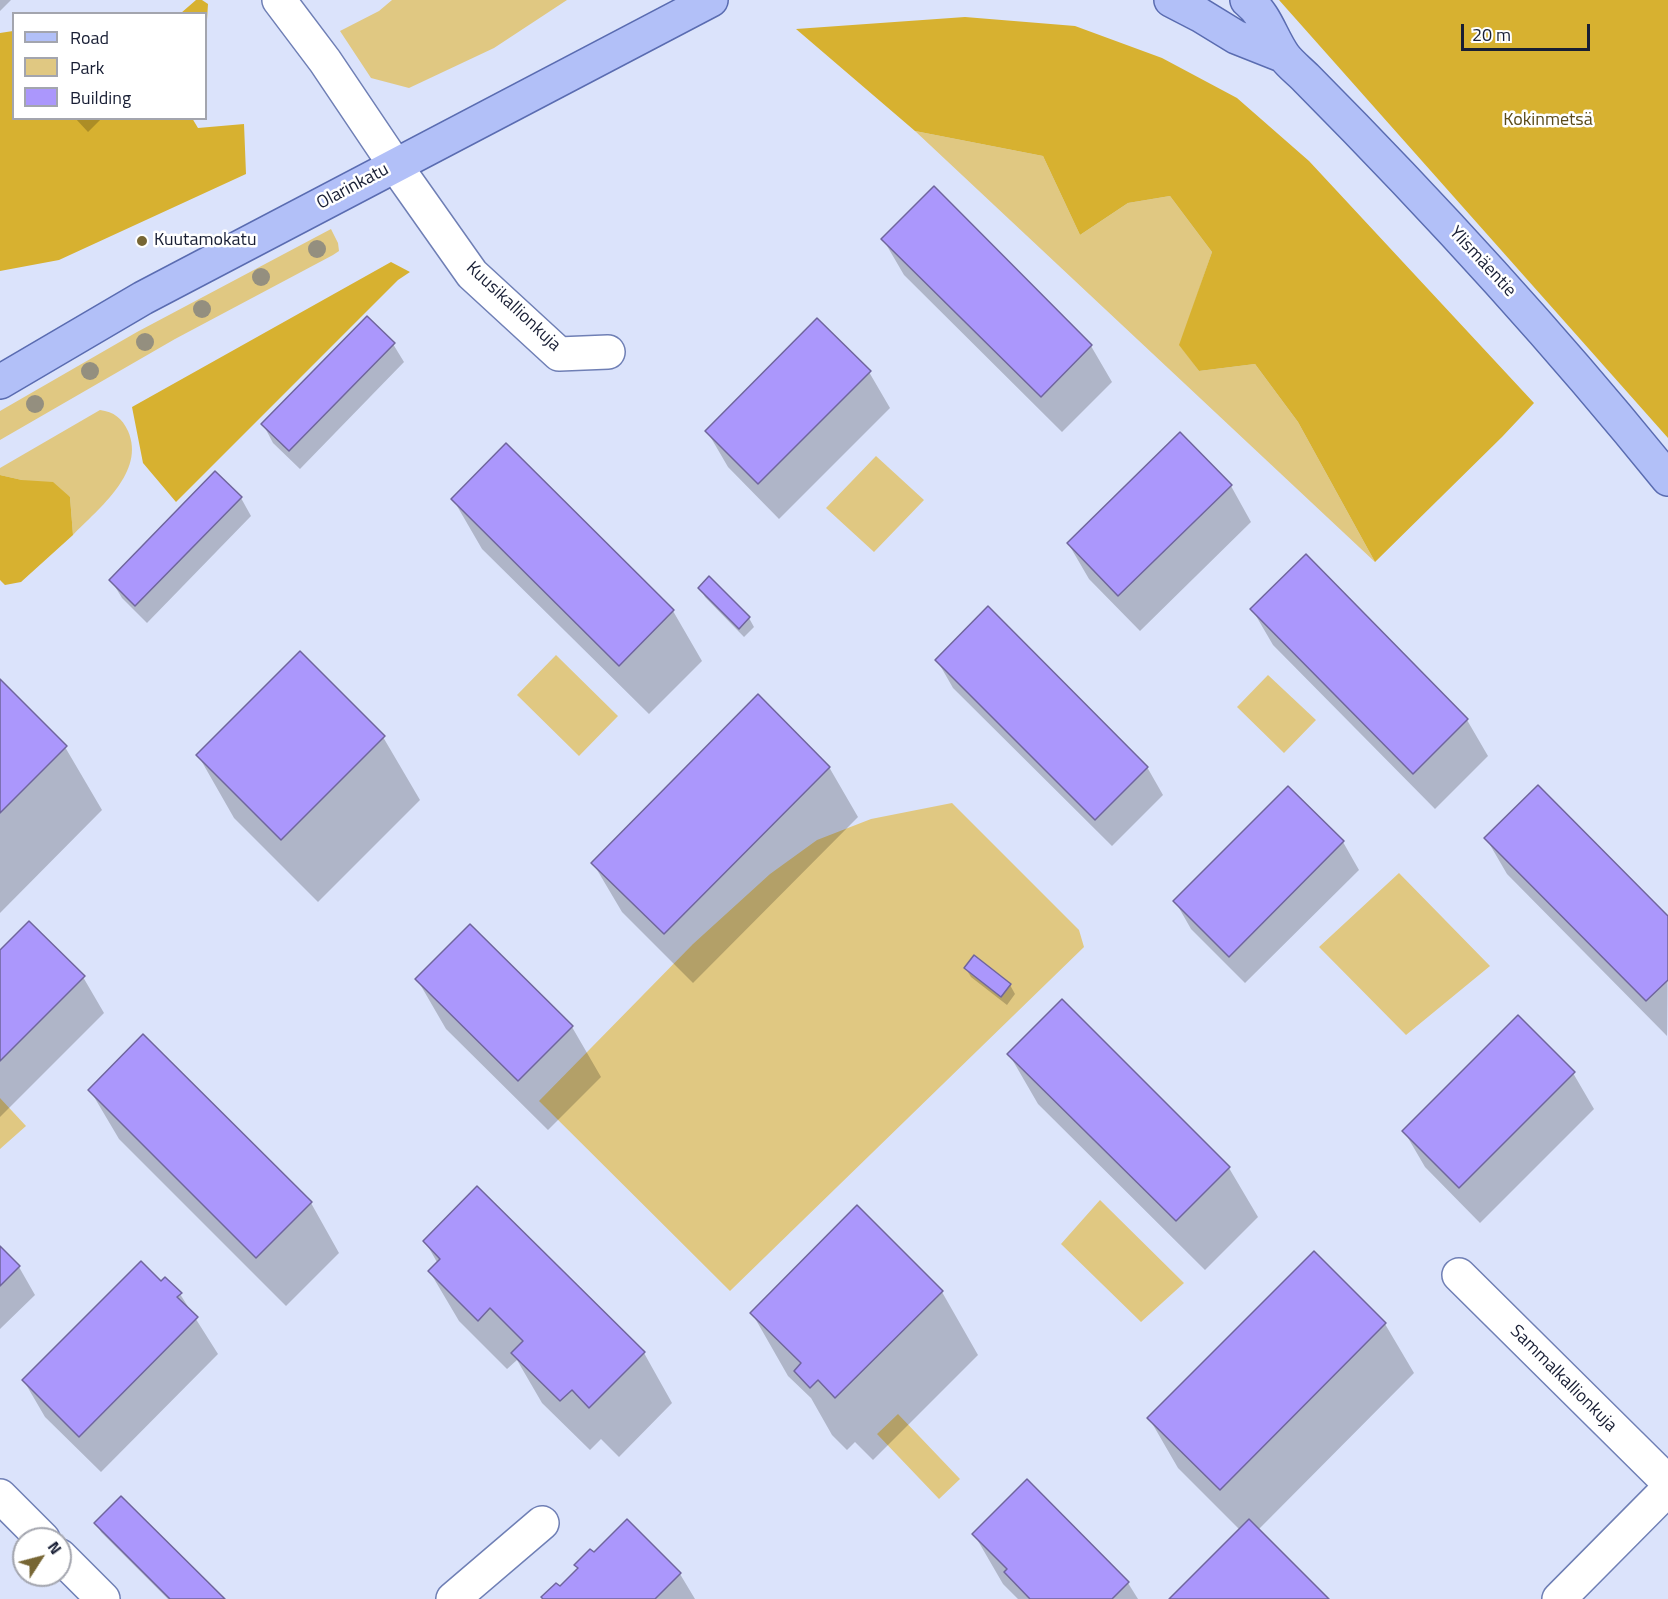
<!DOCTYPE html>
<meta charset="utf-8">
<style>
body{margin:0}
#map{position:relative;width:1668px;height:1599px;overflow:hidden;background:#dbe3fb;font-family:"Titillium Web",sans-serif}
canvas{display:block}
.legend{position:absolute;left:12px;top:12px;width:195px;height:108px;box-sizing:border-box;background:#fff;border:2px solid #a3a5ae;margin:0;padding:8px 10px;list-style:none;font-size:18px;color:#181e34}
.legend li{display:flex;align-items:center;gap:12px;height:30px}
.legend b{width:30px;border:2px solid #a3a5ae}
.north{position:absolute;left:12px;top:1527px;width:60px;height:60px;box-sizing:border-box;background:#fff;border:2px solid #a3a5ae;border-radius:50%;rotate:54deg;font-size:16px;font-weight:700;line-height:24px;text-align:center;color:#181e34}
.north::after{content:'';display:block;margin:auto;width:21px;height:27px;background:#776634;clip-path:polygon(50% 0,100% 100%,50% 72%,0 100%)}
.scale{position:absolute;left:1461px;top:24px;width:129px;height:27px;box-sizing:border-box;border:3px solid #181e34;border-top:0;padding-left:8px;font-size:18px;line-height:21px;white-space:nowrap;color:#181e34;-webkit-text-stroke:4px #fff;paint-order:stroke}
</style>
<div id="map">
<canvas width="1668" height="1599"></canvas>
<ul class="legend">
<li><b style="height:8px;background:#b2c0f8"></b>Road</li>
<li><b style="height:16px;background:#e0c882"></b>Park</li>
<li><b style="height:16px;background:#ab97fc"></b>Building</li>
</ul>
<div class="north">N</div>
<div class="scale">20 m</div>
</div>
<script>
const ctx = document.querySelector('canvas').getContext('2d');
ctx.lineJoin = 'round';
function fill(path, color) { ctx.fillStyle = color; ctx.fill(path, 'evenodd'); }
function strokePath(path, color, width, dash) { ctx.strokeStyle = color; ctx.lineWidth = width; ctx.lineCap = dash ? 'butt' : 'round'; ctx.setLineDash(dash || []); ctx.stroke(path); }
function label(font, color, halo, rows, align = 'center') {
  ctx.font = font + ' "Titillium Web",sans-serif'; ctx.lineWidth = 5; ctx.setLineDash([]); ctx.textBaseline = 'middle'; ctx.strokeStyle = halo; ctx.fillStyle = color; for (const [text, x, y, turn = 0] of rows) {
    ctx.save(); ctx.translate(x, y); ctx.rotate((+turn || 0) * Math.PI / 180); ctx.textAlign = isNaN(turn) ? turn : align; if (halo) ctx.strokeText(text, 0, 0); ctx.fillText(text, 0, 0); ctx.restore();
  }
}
const green = new Path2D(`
 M392 0H567L494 48 409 88 371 78 340 31 379 11Z
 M915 131 1043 156 1080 235 1128 203 1170 196 1212 252 1180 345 1199 371 1255 364 1298 422 1375 562Z
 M331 229 338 243 339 251 333 255 175 339 0 440V411L137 332Z
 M100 410C114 412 122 418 128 431 146 472 99 508 73 535L70 497 22 480 0 475V468Z
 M876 456 924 500 874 552 826 508Z
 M556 655 618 716 579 756 517 695Z
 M1268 675 1316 720 1284 753 1237 707Z
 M952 803 1079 930 1084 947 730 1291 539 1101 693 944 770 874 817 840 871 819Z
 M1399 873 1490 966 1406 1035 1319 947Z
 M0 1098 26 1126 0 1149Z
 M1100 1200 1184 1283 1141 1322 1061 1244Z
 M898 1414 960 1479 939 1499 877 1434Z`);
const forest = new Path2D(`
 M196 0H202L208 4 206 35V14L181 13Z
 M1279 0H1668V438Z
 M965 17 1075 26 1162 58 1237 98 1309 161 1534 403 1502 437 1375 562 1298 422 1255 364 1199 371 1179 345 1212 252 1170 196 1128 203 1080 235 1043 156 915 131 796 29Z
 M13 31 14 118H192L198 128 244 124 246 174 59 260 0 271V33Z
 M391 262 410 272 398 280 176 502 143 463 132 407Z
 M0 475 22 480 53 482 70 497 73 535 21 582 5 585 0 580Z`);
const shadow = new Path2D(`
 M0 0H11L0 11Z
 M75 118H102L88 132Z
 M883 239 1091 346 1112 382 1062 432 904 275Z
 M393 344 404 362 300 469 273 443 263 424Z
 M869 372 890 408 779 519 728 467 707 431Z
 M1180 434 1231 486 1251 522 1140 631 1089 579 1068 543Z
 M506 445 673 611 702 661 649 714 482 549 453 499Z
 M241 498 251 516 147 623 122 598 111 580Z
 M1306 556 1467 720 1488 756 1435 809 1273 645 1252 609Z
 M700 588 749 618 754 627 744 637 705 597Z
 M937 660 1147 767 1163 795 1112 846 953 688Z
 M0 681 65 747 102 810 0 913Z
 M383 737 420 800 318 902 234 818 198 755Z
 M829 767 858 817 693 983 622 912 593 863Z
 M1486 838 1668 918 1667 1036 1507 874Z
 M1343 842 1359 870 1245 983 1191 929 1175 901Z
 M0 952 83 977 104 1013 0 1117Z
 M966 969 1010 985 1015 994 1007 1005 971 977Z
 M417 979 572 1027 601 1077 548 1130 446 1029Z
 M1009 1054 1229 1168 1258 1217 1205 1270 1038 1104Z
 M1573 1073 1594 1109 1480 1223 1425 1167 1404 1131Z
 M90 1090 311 1203 339 1253 286 1306 119 1139Z
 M425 1241 644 1353 672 1403 619 1457 601 1439 590 1450 542 1403 517 1360 507 1369 459 1321 430 1272 438 1264Z
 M0 1248 19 1267 35 1295 0 1329Z
 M161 1283 180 1294 218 1354 101 1472 45 1417 24 1381Z
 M942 1292 978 1355 873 1460 855 1442 847 1450 832 1435 811 1398 788 1376 752 1313Z
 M1385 1324 1414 1373 1258 1530 1327 1599H1171L1240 1530 1178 1468 1149 1418Z
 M96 1523 223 1599H168L101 1532Z
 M974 1534 1128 1583 1138 1599H1018L1003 1584Z
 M680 1574 695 1599H544L560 1588Z`);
const building = new Path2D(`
 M934 186 1092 345 1041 397 881 239Z
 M367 316 395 343 289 451 261 424Z
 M817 318 871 371 758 484 705 431Z
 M1180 432 1232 485 1118 596 1067 543Z
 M506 443 674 610 619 666 451 499Z
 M215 471 242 497 135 606 109 580Z
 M1306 554 1468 719 1413 774 1250 609Z
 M709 576 750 617 739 629 698 588Z
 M988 606 1148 767 1095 820 935 660Z
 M300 651 385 736 281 840 196 755Z
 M0 679 67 746 0 813Z
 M758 694 830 767 664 934 591 863Z
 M1538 785 1668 916V980L1646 1001 1484 838Z
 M1288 786 1344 841 1229 957 1173 901Z
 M29 921 85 976 0 1061V950Z
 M470 924 573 1026 518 1081 415 979Z
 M974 955 1011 984 1001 997 964 968Z
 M1062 999 1230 1167 1176 1221 1007 1054Z
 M1518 1015 1575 1072 1459 1188 1402 1131Z
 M143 1034 312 1202 256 1258 88 1090Z
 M477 1186 645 1352 589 1408 572 1390 560 1401 511 1353 523 1341 490 1308 478 1321 428 1271 440 1259 423 1241Z
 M857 1205 943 1291 835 1398 818 1380 810 1388 794 1371 801 1363 750 1313Z
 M0 1246 20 1266 0 1286Z
 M1314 1251 1386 1323 1220 1490 1147 1418Z
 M141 1261 161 1281 165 1277 182 1293 177 1297 198 1317 79 1437 22 1380Z
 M1027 1479 1129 1582 1112 1599H1030L1004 1572 1007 1569 972 1534Z
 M121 1496 225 1599H170L94 1523Z
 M627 1519 681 1573 655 1599H543L541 1597 556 1583 560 1586 578 1568 574 1565 590 1549 594 1552Z
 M1249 1519 1329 1599H1169Z`);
const minor = new Path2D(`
 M279 0 325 61 395 165 472 274 559 354 608 352
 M1459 1275 1668 1482
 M0 1496 43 1539
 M60 1556 103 1599
 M453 1599 542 1523
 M1559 1599 1668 1489`);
const major = new Path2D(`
 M1171 0 1200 15 1236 37 1284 56
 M1247 0C1267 16 1270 36 1284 56 1290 64 1299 71 1306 78 1433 206 1555 339 1668 479
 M0 382 143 298 711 0`);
const trees = [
 [317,249],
 [261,277],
 [202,309],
 [145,342],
 [90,371],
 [35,404]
];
const markers = [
 [142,241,6,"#776634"]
];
const parkNames = [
 ["Kokinmetsä",1548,121]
];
const streetNames = [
 ["Olarinkatu",353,187,-28],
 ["Ylismäentie",1482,262,47],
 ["Kuusikallionkuja",513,307,43],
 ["Sammalkallionkuja",1563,1379,45]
];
const poiNames = [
 ["Kuutamokatu",154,241]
];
fill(green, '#e0c882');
fill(forest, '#d7b130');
fill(shadow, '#0003');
fill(building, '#ab97fc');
strokePath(building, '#6f659c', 1.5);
strokePath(minor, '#6f7fb5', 36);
strokePath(major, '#5a6cb1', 36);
strokePath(minor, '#fff', 33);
strokePath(major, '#b2c0f8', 33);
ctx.fillStyle = '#948f7f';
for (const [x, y] of trees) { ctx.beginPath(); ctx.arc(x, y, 9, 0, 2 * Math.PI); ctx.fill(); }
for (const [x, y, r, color] of markers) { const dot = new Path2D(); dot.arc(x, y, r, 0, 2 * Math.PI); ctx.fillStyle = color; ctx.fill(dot); strokePath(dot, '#fff', 2); }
label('18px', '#5a4a19', '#fff', parkNames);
label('18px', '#181e34', '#fff', streetNames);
label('18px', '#181e34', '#fff', poiNames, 'left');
</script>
